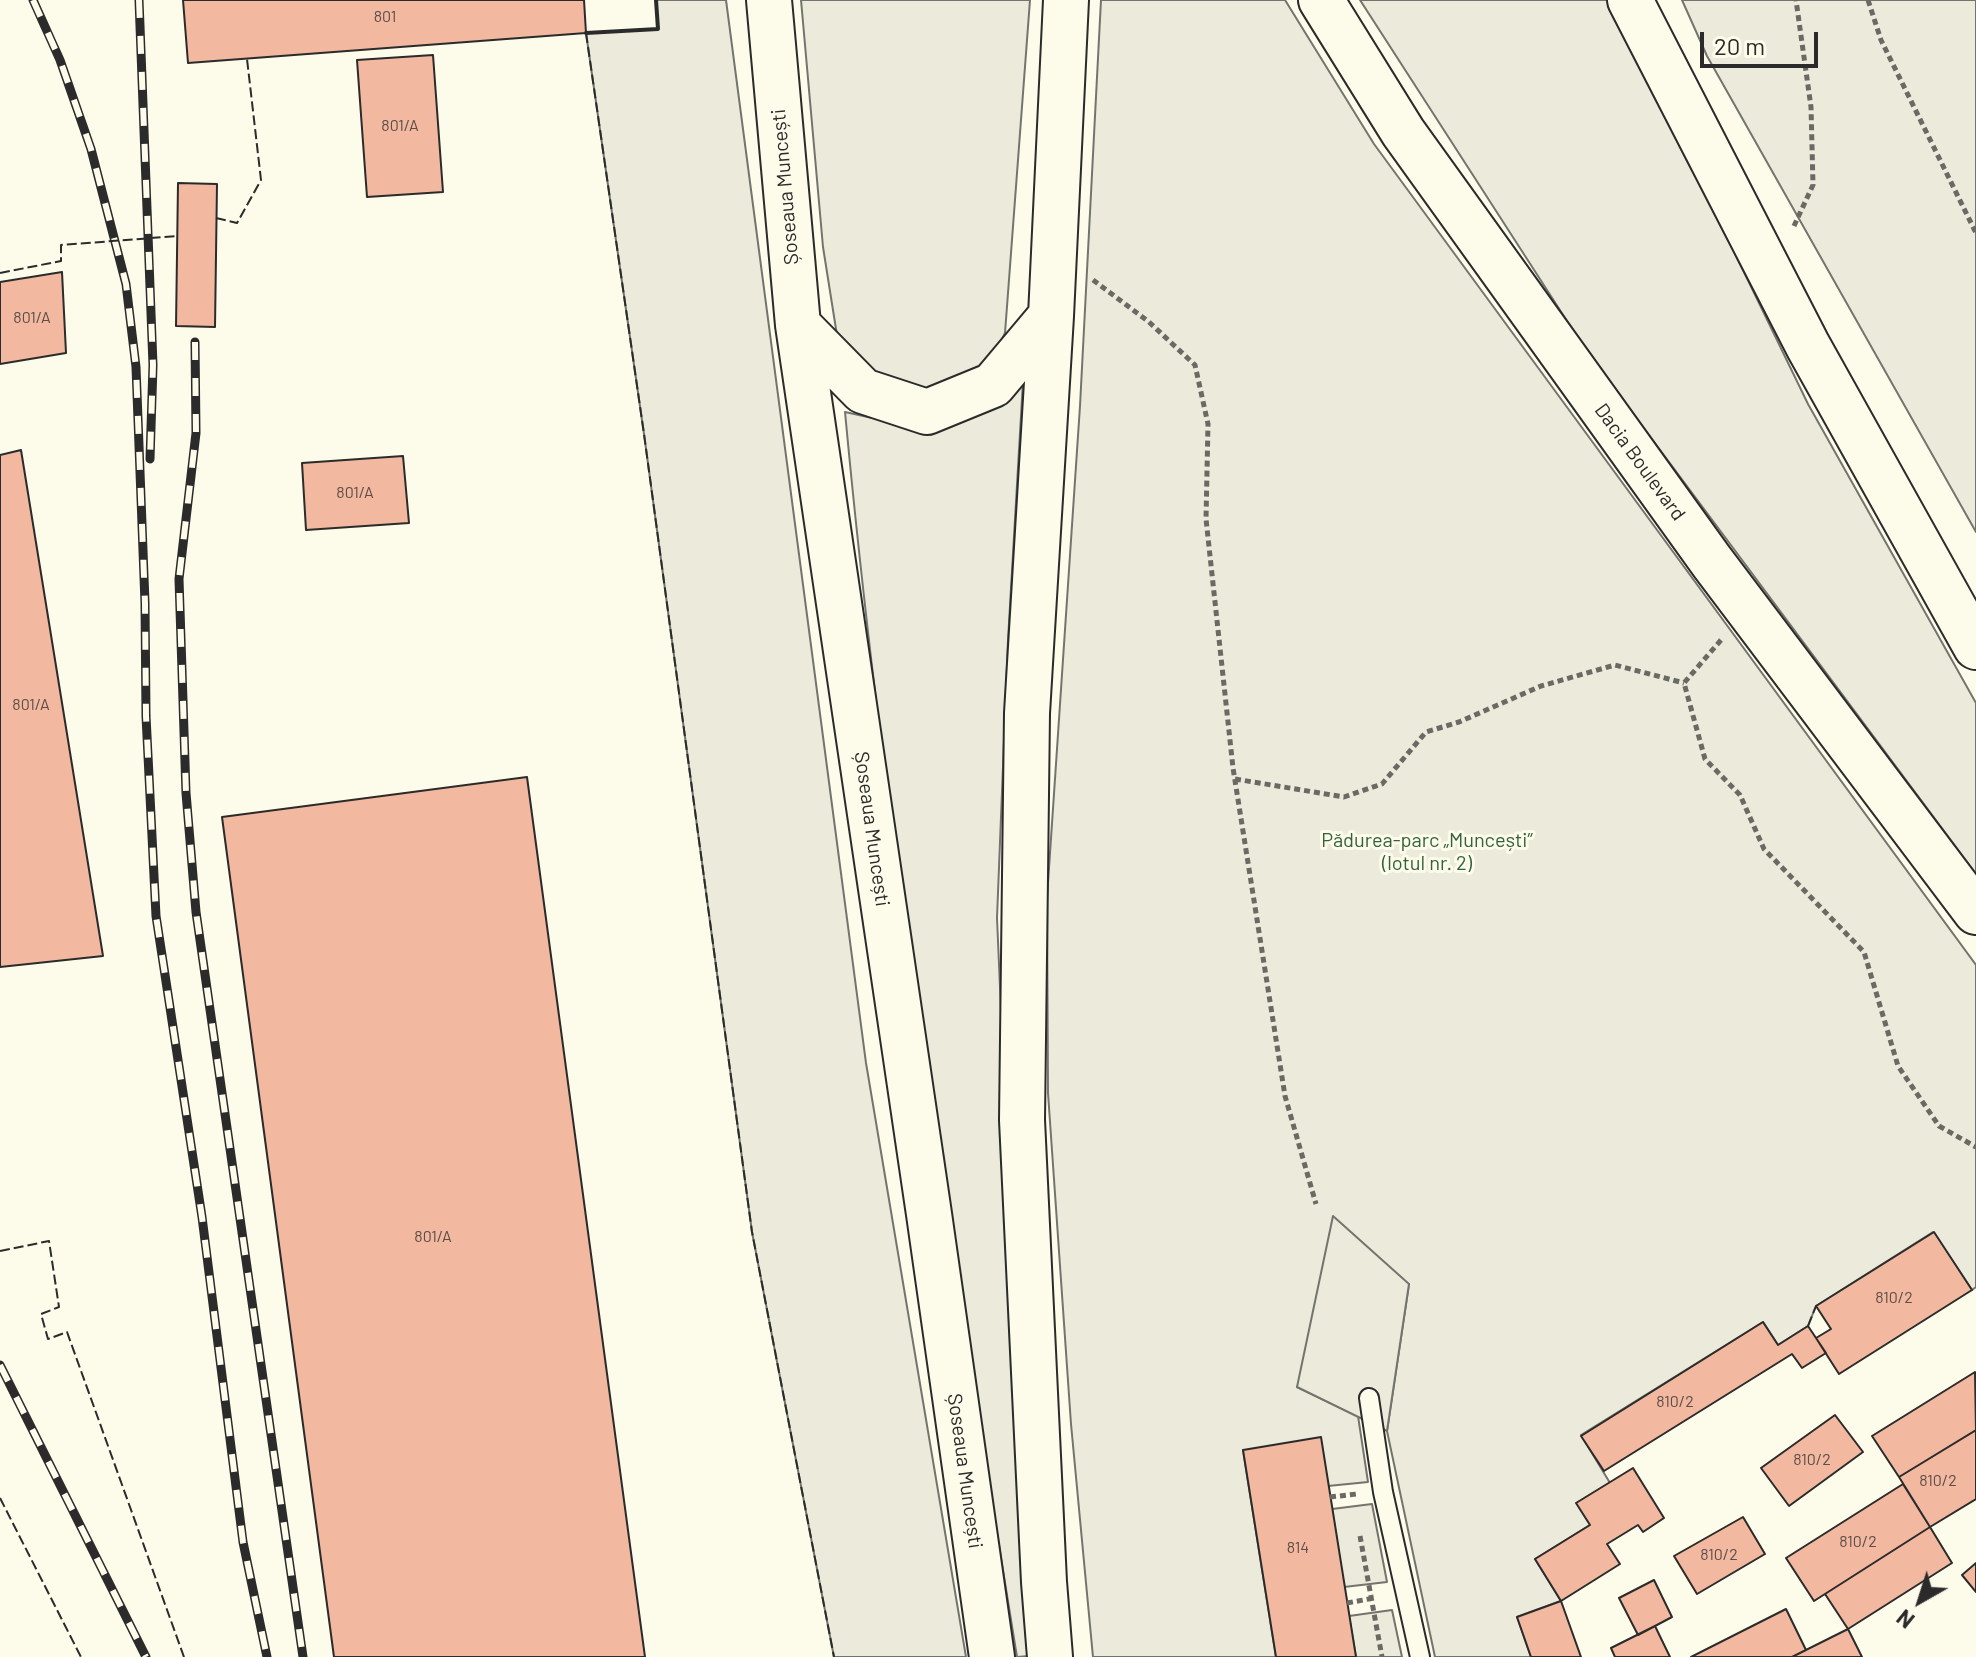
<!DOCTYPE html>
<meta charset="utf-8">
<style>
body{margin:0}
#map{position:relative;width:1976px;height:1657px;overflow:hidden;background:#fdfbea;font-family:Barlow,sans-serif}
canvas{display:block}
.north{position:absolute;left:1880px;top:1561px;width:80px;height:80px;-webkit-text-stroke:6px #fdfbea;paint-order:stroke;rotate:219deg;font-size:22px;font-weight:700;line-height:32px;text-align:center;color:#2b2b2b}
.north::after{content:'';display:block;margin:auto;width:28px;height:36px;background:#2b2b2b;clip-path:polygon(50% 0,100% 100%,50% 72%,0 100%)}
.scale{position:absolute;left:1700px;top:32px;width:118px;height:36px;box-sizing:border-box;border:4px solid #2b2b2b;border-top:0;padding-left:10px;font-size:24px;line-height:28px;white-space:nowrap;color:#2b2b2b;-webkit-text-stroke:6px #fdfbea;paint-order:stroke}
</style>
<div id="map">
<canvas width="1976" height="1657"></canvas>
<div class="north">N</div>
<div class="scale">20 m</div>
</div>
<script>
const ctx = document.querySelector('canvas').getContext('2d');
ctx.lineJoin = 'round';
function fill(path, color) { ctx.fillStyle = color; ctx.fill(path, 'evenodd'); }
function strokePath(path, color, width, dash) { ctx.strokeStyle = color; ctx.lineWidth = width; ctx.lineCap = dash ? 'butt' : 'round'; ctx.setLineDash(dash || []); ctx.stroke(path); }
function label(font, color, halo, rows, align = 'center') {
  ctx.font = font + ' Barlow,sans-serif'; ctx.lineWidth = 6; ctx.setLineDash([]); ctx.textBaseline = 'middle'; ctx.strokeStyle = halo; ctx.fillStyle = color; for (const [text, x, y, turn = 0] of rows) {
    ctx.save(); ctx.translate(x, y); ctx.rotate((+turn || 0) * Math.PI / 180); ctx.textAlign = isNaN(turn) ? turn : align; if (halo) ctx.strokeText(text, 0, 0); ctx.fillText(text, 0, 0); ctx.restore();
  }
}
const green = new Path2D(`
 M656 0H726L866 1063 966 1657H834L752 1232 644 434 586 33 658 29Z
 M801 0H1030L1005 333 990 363 951 391 913 392 864 377 839 348 823 247Z
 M1101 0H1285L1374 144 1976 965V1287L1972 1290 1933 1232 1816 1306 1808 1326 1778 1345 1763 1322 1581 1435 1610 1483 1590 1525 1535 1559 1561 1601 1517 1617 1531 1657H1435L1387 1431 1409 1284 1297 1387 1358 1416 1368 1482 1328 1486 1243 1450 1276 1657H1093L1071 1424 1048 1093 1047 898 1080 406Z
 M1360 0H1612L1808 404 1976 703V874L1587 352Z
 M1682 0H1976V532L1707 56Z
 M1023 381 1008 640 997 918 1029 1656 1017 1657C950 1243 884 829 845 412L904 425Z
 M1372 1504 1387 1582 1344 1587 1332 1509Z
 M1392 1610 1402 1657H1356L1349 1616Z`);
const parking = new Path2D(`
 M1333 1216 1409 1284 1387 1431 1297 1387Z`);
const building = new Path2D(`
 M183 0H584L586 33 188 63Z
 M433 55 443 192 367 197 357 60Z
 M178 183 217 184 215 327 176 326Z
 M62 272 66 353 0 364V282Z
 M21 450 103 956 0 967V455Z
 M403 456 409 523 306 530 302 463Z
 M527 777 645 1657H334L222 817Z
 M1934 1232 1972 1290 1839 1374 1816 1338 1831 1329 1816 1306Z
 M1763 1322 1778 1345 1808 1326 1826 1353 1802 1368 1792 1354 1604 1471 1581 1436Z
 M1975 1372 1976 1430 1899 1477 1872 1436Z
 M1835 1415 1863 1452 1789 1506 1761 1468Z
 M1976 1430V1499L1930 1527 1899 1477Z
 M1321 1437 1356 1657H1276L1243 1450Z
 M1633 1468 1664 1518 1643 1532 1638 1525 1607 1544 1620 1564 1561 1601 1535 1559 1590 1525 1576 1503Z
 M1903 1484 1930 1527 1814 1601 1786 1558Z
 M1743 1517 1765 1554 1697 1594 1674 1556Z
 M1930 1527 1952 1563 1848 1629 1825 1594Z
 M1976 1563V1592L1962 1575Z
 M1654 1580 1672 1617 1638 1635 1619 1598Z
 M1561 1601 1581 1657H1531L1517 1617Z
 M1786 1609 1806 1650 1792 1657H1691Z
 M1655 1626 1670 1657H1615L1611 1648Z
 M1848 1629 1862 1657H1792Z`);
const path = new Path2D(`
 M1868 0 1881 40 1976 233
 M1794 226 1813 185 1811 107 1796 0
 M1093 280 1149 322 1195 365 1208 424 1206 519 1233 768 1285 1096 1316 1204
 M1721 640 1684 683 1705 759 1740 795 1764 849 1864 952 1898 1066 1939 1126 1976 1147
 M1235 779 1344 797 1382 784 1426 732 1459 722 1541 686 1615 665 1684 683
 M1330 1497 1357 1494
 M1360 1536 1382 1657
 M1347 1603 1374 1598`);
const service = new Path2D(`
 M1369 1398 1383 1492 1420 1657`);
const primary = new Path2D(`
 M769 0 798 325 929 1214 992 1657
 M1321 0 1403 132 1712 562 1976 912
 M1630 0 1808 346 1976 647
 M798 325 863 391 927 412 993 385 1051 316
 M1050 1657 1044 1582 1022 1120 1027 713 1051 316 1066 0`);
const rail = new Path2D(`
 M33 0 60 60 91 149 126 284 136 367 145 603 146 716 156 916 202 1217 243 1542 267 1657
 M139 0 153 365 150 459
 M195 342 196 433 179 579 186 793 196 912 303 1657
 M0 1365 146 1657`);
const fence = new Path2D(`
 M586 33 644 434 752 1232 834 1657
 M216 218 237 223 261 180 247 59
 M0 273 61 261V245L178 236
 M0 1251 49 1241 59 1307 41 1314 48 1339 67 1332 184 1657
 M1808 1326 1816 1306
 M0 1498 81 1657`);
const wall = new Path2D(`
 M586 33 658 29 656 0`);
const numberNames = [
 ["801",385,17],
 ["801/A",400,126],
 ["801/A",32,318],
 ["801/A",355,493],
 ["801/A",31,705],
 ["801/A",433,1237],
 ["810/2",1894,1298],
 ["810/2",1675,1402],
 ["810/2",1812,1460],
 ["810/2",1938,1481],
 ["810/2",1858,1542],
 ["814",1298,1548],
 ["810/2",1719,1555]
];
const streetNames = [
 ["Șoseaua Muncești",785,187,-95],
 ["Dacia Boulevard",1640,462,54],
 ["Șoseaua Muncești",872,829,82],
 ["Șoseaua Muncești",965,1471,82]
];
const parkNames = [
 ["Pădurea-parc „Muncești”",1427,840],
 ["(lotul nr. 2)",1427,863]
];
fill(green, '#ecebdb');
strokePath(green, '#74746e', 2);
fill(parking, '#eceadb');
strokePath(parking, '#74746e', 2);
fill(building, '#f2b8a0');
strokePath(building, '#2b2b2b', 2);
strokePath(service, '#2b2b2b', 22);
strokePath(primary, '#2b2b2b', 48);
strokePath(path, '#6a6964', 5, [6, 4]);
strokePath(service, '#fdfbea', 18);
strokePath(primary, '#fdfbea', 44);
strokePath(rail, '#2b2b2b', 9);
strokePath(rail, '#fdfbea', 6, [18]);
strokePath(fence, '#2b2b2b', 2, [10, 4]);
strokePath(wall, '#2b2b2b', 4);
label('16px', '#5d4e48', null, numberNames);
label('20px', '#2b2b2b', '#fdfbea', streetNames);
label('20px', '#34623c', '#fdfbea', parkNames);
</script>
